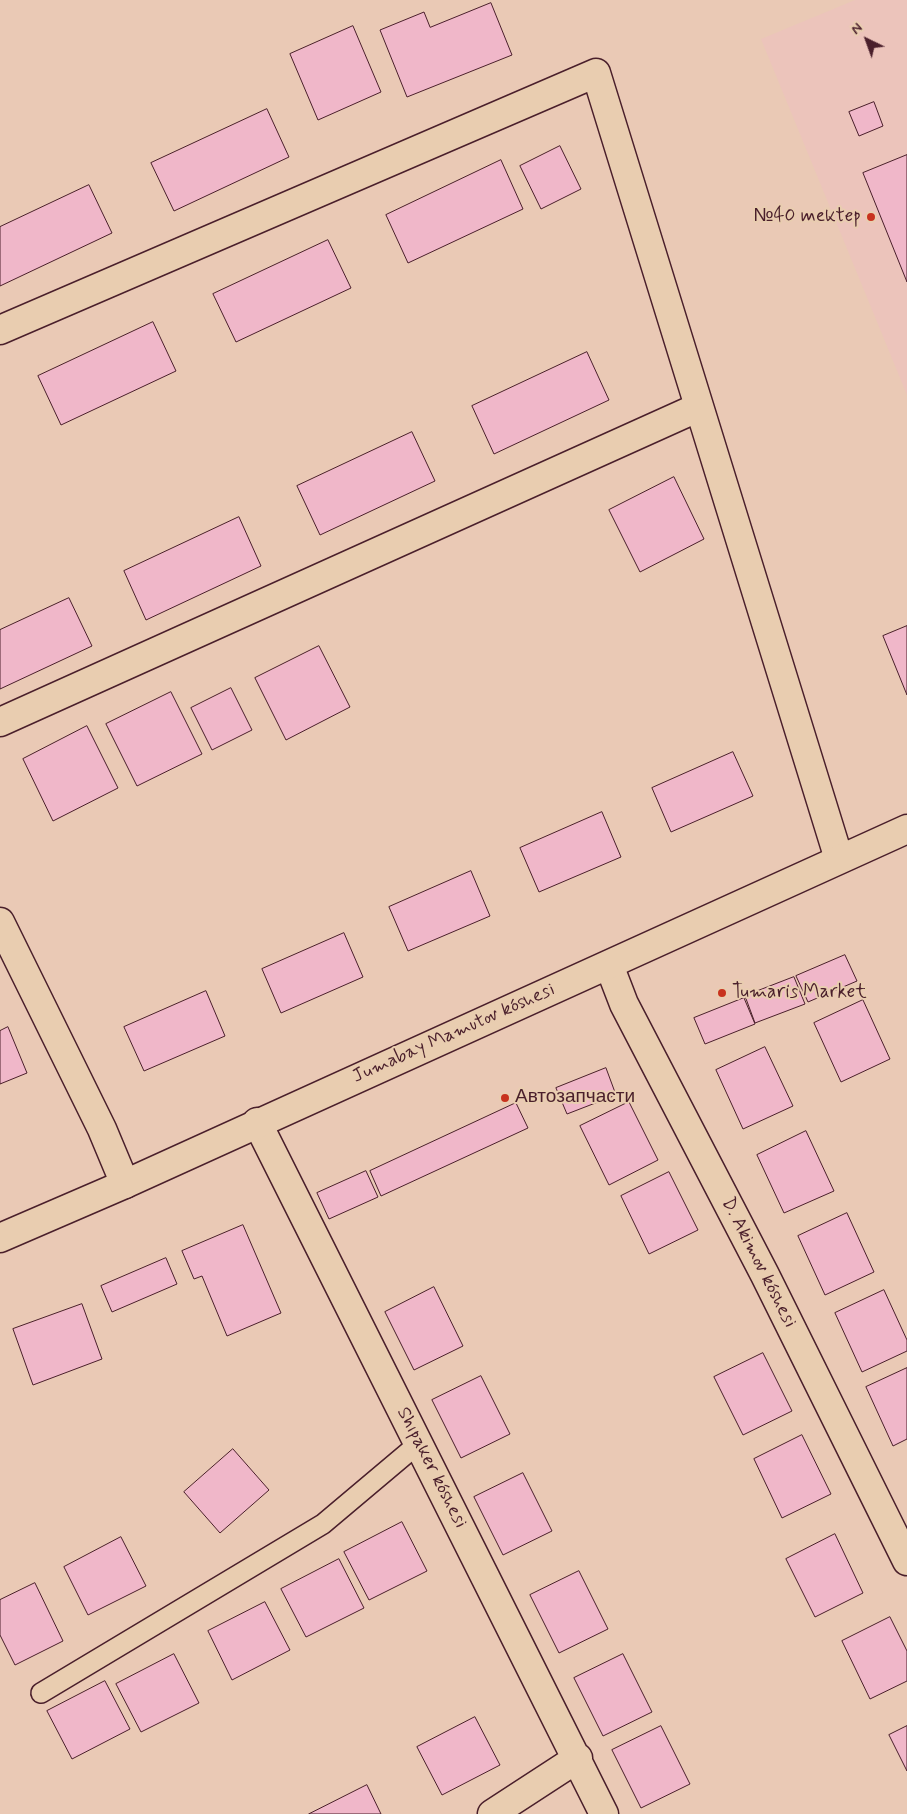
<!DOCTYPE html>
<meta charset="utf-8">
<style>
body{margin:0}
#map{position:relative;width:907px;height:1814px;overflow:hidden;background:#eac9b5;font-family:Mynerve,sans-serif}
canvas{display:block}
.north{position:absolute;left:842px;top:15px;width:50px;height:50px;-webkit-text-stroke:4px #e9cdb0;paint-order:stroke;rotate:318deg;font-size:14px;font-weight:700;line-height:20px;text-align:center;color:#4a1f2b}
.north::after{content:'';display:block;margin:auto;width:18px;height:22px;background:#4a1f2b;clip-path:polygon(50% 0,100% 100%,50% 72%,0 100%)}
</style>
<div id="map">
<canvas width="907" height="1814"></canvas>
<div class="north">N</div>
</div>
<script>
const ctx = document.querySelector('canvas').getContext('2d');
ctx.lineJoin = 'round';
function fill(path, color) { ctx.fillStyle = color; ctx.fill(path, 'evenodd'); }
function strokePath(path, color, width, dash) { ctx.strokeStyle = color; ctx.lineWidth = width; ctx.lineCap = dash ? 'butt' : 'round'; ctx.setLineDash(dash || []); ctx.stroke(path); }
function label(font, color, halo, rows, align = 'center') {
  ctx.font = font + ' Mynerve,sans-serif'; ctx.lineWidth = 4; ctx.setLineDash([]); ctx.textBaseline = 'middle'; ctx.strokeStyle = halo; ctx.fillStyle = color; for (const [text, x, y, turn = 0] of rows) {
    ctx.save(); ctx.translate(x, y); ctx.rotate((+turn || 0) * Math.PI / 180); ctx.textAlign = isNaN(turn) ? turn : align; if (halo) ctx.strokeText(text, 0, 0); ctx.fillText(text, 0, 0); ctx.restore();
  }
}
const built = new Path2D(`
 M855 0H907V395L761 39Z`);
const building = new Path2D(`
 M491 3 512 55 407 97 380 30 424 12 430 27Z
 M353 26 381 92 318 120 290 54Z
 M874 102 883 126 859 136 849 112Z
 M267 109 289 157 174 211 151 163Z
 M560 146 581 189 541 209 520 166Z
 M907 155V282L863 173Z
 M501 160 523 209 408 263 386 215Z
 M89 185 112 233 0 286V227Z
 M328 240 351 288 236 342 213 294Z
 M153 322 176 371 61 425 38 376Z
 M587 352 609 400 494 454 472 406Z
 M412 432 435 481 320 535 297 486Z
 M674 477 704 539 640 572 609 510Z
 M239 517 261 566 146 620 124 571Z
 M69 598 92 646 0 689V630Z
 M907 626V695L883 636Z
 M319 646 350 707 286 740 255 678Z
 M231 688 252 730 212 750 191 708Z
 M171 692 202 754 137 786 106 724Z
 M87 726 118 788 53 821 23 759Z
 M733 752 753 796 671 832 652 788Z
 M602 812 621 857 539 892 520 848Z
 M471 871 490 916 408 951 389 907Z
 M344 933 363 977 281 1013 262 969Z
 M845 955 857 981 808 1002 796 976Z
 M794 977 805 1004 755 1023 745 996Z
 M206 991 225 1036 144 1071 124 1027Z
 M744 998 755 1024 705 1044 694 1018Z
 M863 1000 890 1059 841 1082 814 1023Z
 M8 1027 27 1073 0 1084V1031Z
 M765 1047 793 1106 743 1129 716 1070Z
 M606 1068 616 1095 567 1114 556 1088Z
 M629 1102 658 1160 609 1185 580 1126Z
 M516 1103 528 1128 381 1196 370 1171Z
 M806 1131 834 1191 784 1213 757 1155Z
 M366 1171 378 1197 329 1219 317 1193Z
 M669 1172 698 1230 649 1254 621 1196Z
 M847 1213 874 1272 825 1295 798 1236Z
 M243 1225 281 1313 227 1336 202 1276 194 1279 182 1251Z
 M166 1258 177 1284 112 1312 101 1286Z
 M434 1287 463 1346 414 1370 385 1312Z
 M884 1290 907 1340V1351L862 1372 835 1313Z
 M82 1304 102 1359 33 1385 13 1329Z
 M763 1353 792 1411 743 1435 714 1377Z
 M907 1368V1439L893 1446 866 1387Z
 M481 1376 510 1434 461 1458 432 1400Z
 M802 1435 831 1494 782 1518 754 1459Z
 M233 1449 269 1490 220 1533 184 1492Z
 M523 1473 552 1531 503 1555 474 1497Z
 M402 1522 427 1571 369 1600 344 1552Z
 M835 1534 863 1593 815 1617 786 1559Z
 M121 1537 146 1586 88 1615 64 1567Z
 M339 1559 364 1608 306 1637 281 1589Z
 M579 1571 608 1629 559 1653 530 1595Z
 M35 1583 63 1641 15 1665 0 1635V1600Z
 M265 1602 290 1650 232 1680 208 1631Z
 M890 1617 907 1651V1681L870 1699 842 1641Z
 M174 1654 199 1703 141 1732 116 1684Z
 M623 1654 652 1712 603 1736 574 1678Z
 M105 1681 130 1729 72 1759 47 1711Z
 M475 1717 500 1765 442 1795 417 1747Z
 M661 1726 690 1784 641 1808 612 1750Z
 M907 1726V1771L889 1735Z
 M367 1785 381 1814H309Z`);
const service = new Path2D(`
 M41 1693 323 1524 418 1444`);
const minor = new Path2D(`
 M0 330 596 73 839 859
 M0 722 699 407
 M0 922 102 1129 125 1184
 M609 965 624 1004 765 1275 907 1561
 M257 1122 604 1814
 M492 1814 578 1758`);
const tertiary = new Path2D(`
 M0 1238 125 1184 907 829`);
const markers = [
 [871,217,5,"#c8321e"],
 [722,993,5,"#c8321e"],
 [505,1098,5,"#c8321e"]
];
const poiNames = [
 ["№40 mektep",861,217,"right"],
 ["Tumaris Market",732,993],
 ["Автозапчасти",515,1098]
];
const streetNames = [
 ["Jumabay Mamutov kóshesi",454,1034,-24],
 ["D. Akimov kóshesi",758,1263,63],
 ["Shıpaker kóshesi",431,1468,63]
];
fill(built, '#ecc4bb');
fill(building, '#f0b7c9');
strokePath(building, '#4a1f2b', 1);
strokePath(service, '#4a1f2b', 22);
strokePath(minor, '#4a1f2b', 31);
strokePath(tertiary, '#4a1f2b', 31);
strokePath(service, '#e9cdb0', 19);
strokePath(minor, '#e9cdb0', 28);
strokePath(tertiary, '#e9cdb0', 28);
for (const [x, y, r, color] of markers) { const dot = new Path2D(); dot.arc(x, y, r, 0, 2 * Math.PI); ctx.fillStyle = color; ctx.fill(dot); strokePath(dot, '#e9cdb0', 2); }
label('19px', '#4a1f2b', '#e9cdb0', poiNames, 'left');
label('19px', '#4a1f2b', '#e9cdb0', streetNames);
</script>
